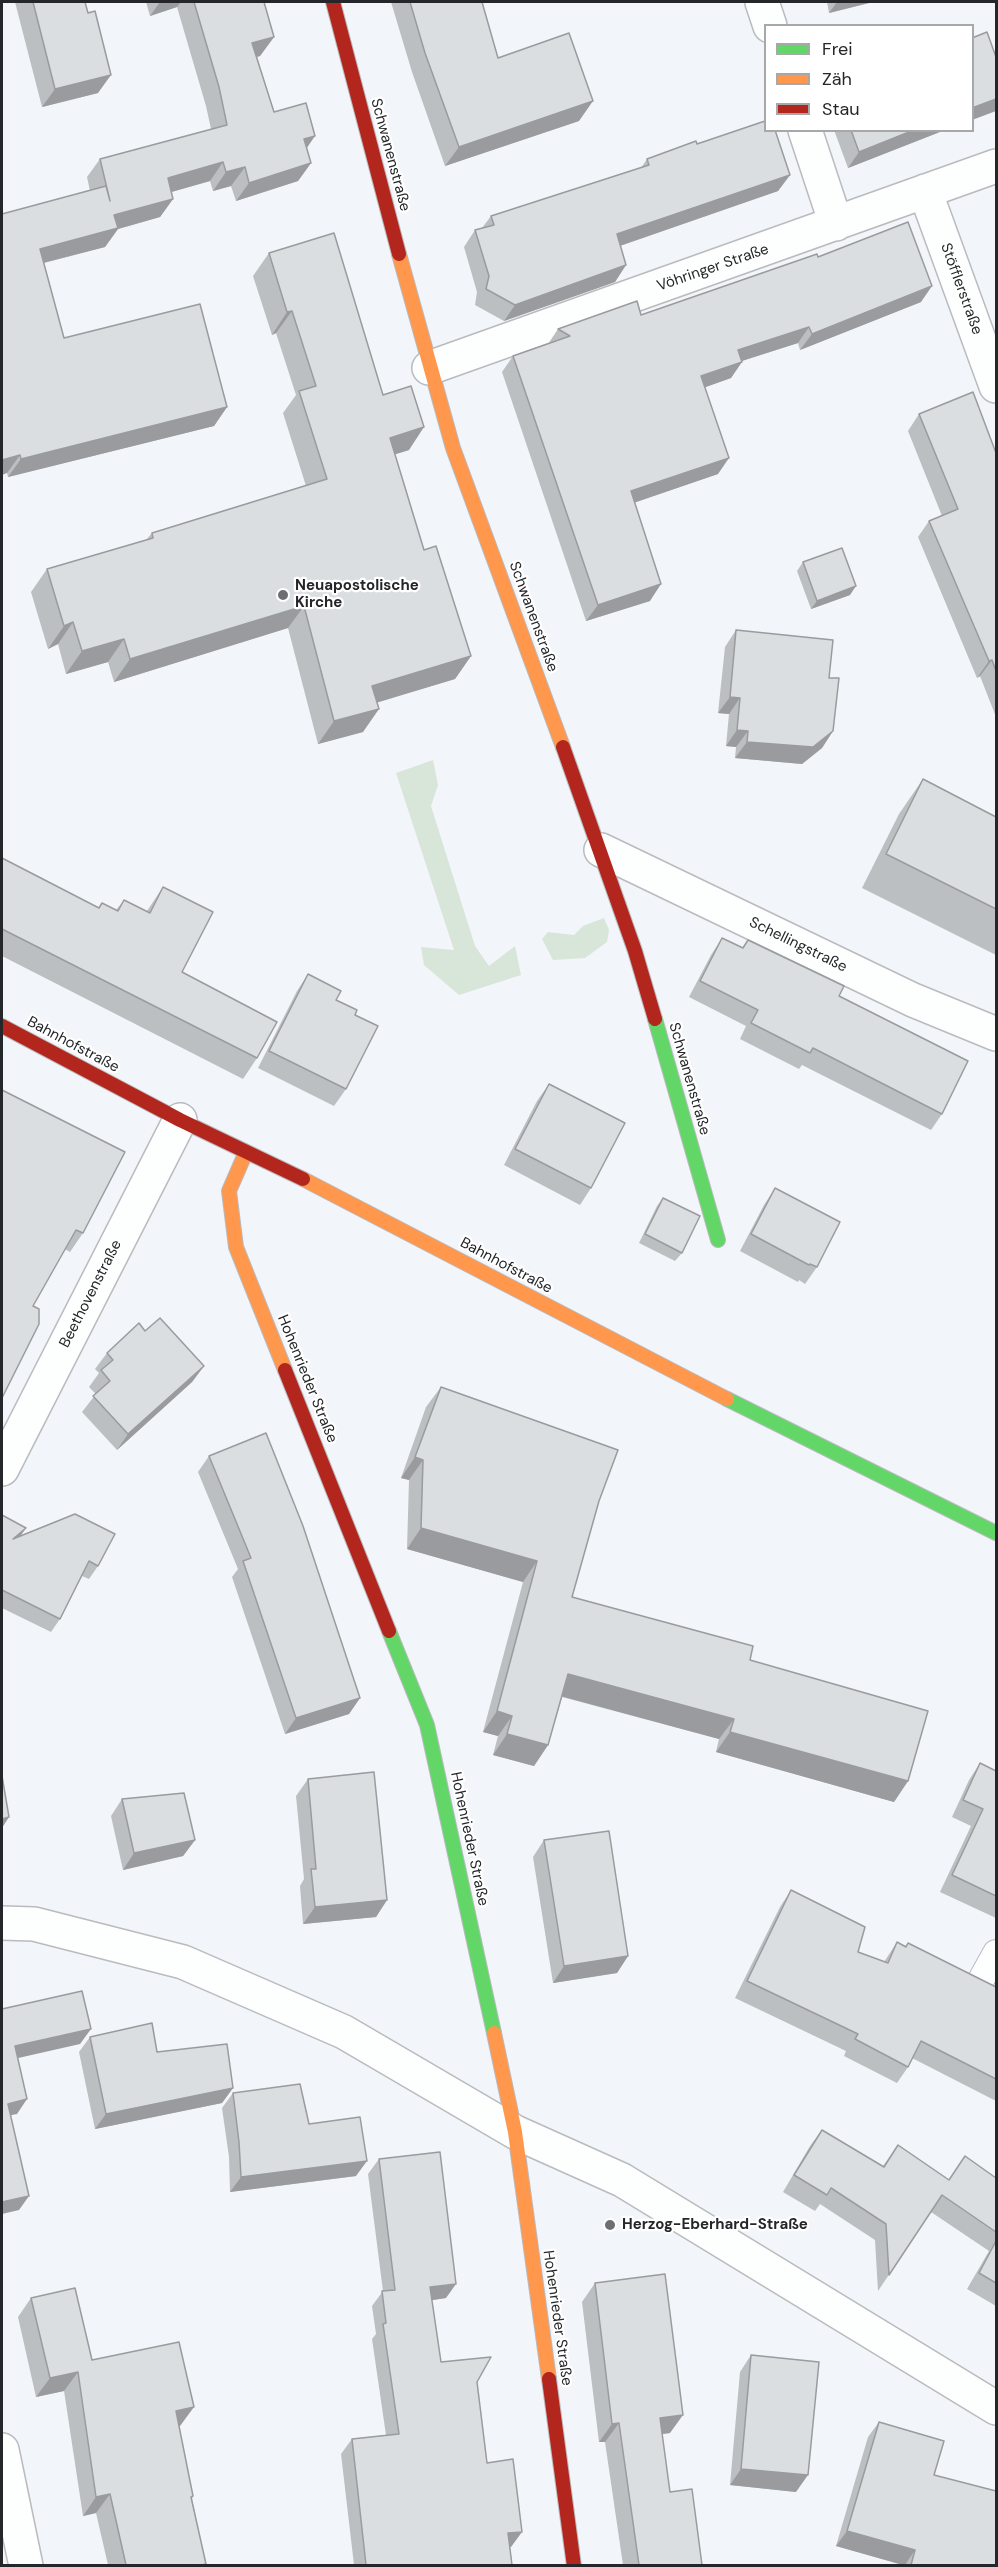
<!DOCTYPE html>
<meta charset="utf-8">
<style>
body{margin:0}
#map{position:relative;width:998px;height:2567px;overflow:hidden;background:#f2f5f9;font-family:"DM Sans",sans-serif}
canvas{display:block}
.frame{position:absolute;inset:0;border:3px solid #242629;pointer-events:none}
.legend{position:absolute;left:764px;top:24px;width:210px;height:108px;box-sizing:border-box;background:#fff;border:2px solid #a7a8a9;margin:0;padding:8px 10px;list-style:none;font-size:18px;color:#242629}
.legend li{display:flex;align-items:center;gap:12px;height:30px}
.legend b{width:30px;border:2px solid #a7a8a9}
</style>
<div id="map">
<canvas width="998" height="2567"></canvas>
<div class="frame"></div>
<ul class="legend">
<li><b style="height:8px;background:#63d668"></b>Frei</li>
<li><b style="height:8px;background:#ff974d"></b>Zäh</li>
<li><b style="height:8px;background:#b3261e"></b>Stau</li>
</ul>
</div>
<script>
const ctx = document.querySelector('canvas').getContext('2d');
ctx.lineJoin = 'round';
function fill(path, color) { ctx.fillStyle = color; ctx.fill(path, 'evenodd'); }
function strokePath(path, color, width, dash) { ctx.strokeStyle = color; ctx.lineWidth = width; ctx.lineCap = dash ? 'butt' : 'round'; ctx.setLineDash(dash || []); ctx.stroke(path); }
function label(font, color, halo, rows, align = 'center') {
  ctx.font = font + ' "DM Sans",sans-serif'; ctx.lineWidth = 4.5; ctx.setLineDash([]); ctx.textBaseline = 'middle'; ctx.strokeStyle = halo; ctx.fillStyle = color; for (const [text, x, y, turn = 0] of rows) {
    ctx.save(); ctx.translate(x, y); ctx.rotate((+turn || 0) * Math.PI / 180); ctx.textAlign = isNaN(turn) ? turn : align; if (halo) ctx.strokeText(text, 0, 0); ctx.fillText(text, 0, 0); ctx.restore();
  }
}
const green = new Path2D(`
 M433 760 438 785 431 806 475 946 489 966 515 946 521 975 459 995 424 965 421 947 454 950 396 773Z
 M604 918 609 930 607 942 585 958 553 960 542 939 548 932 574 935 583 926Z`);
const lane = new Path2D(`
 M981 1980 996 1953`);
const street = new Path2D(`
 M762 2 770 26
 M805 130 836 224
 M925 191 996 386
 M429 368 996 166
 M601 850 913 1000 996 1034
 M2 1469 180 1120
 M2 1923 34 1924 183 1962 344 2032 515 2132 622 2180 996 2408
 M2 2450 26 2566`);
const fast = new Path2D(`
 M655 1019 718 1240
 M727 1399 996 1533
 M389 1631 427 1725 494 2033`);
const slow = new Path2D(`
 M399 254 453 448 563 747
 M246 1152 229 1191 236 1247 285 1370
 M303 1179 727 1399
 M494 2033 515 2132 549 2379`);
const jam = new Path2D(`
 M333 2 399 254
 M563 747 635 951 655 1019
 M2 1026 180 1120 303 1179
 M285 1370 389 1631
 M549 2379 574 2566`);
const wall = new Path2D(`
 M15 2H85L98 93 42 107Z
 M146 2H264L274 37 260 56 257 57 274 112 307 148 311 163 298 181 236 201 231 186 213 191 210 181 171 192 173 199 160 217 118 229 105 247 44 263 64 338 227 407 214 426 8 477 7 473 2 214 90 191 87 177 100 159 211 129 206 106 177 7 150 16Z
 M391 2H482L498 58 579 121 445 166 412 72Z
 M827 2H873L829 13Z
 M834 130H945L848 168Z
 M697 144 790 175 778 191 620 246 626 265 615 282 504 321 475 305 477 292 464 247 475 230 482 228 491 216 641 168 647 159Z
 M269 253 383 395 409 450 395 454 424 550 471 656 455 679 377 702 363 732 318 744 288 628 114 682 108 662 66 674 58 644 48 649 31 592 47 569 146 540 152 533 306 486 283 413 296 395 276 333 272 335 253 276Z
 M818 257 921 302 800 350 798 343 742 361 731 378 705 387 718 474 635 502 650 601 586 621 502 372 513 356 548 344 558 329 641 315Z
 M919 414 996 453V717L980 676 977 678 918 537 929 521 942 516 908 431Z
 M803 562 850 595 811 609 797 571Z
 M736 630 829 678 833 731 822 748 802 764 735 758 736 747 726 746 729 714 718 713 725 647Z
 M923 779 996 817V955L862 888 899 814Z
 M2 858 98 908 102 903 116 910 124 900 147 911 163 887 182 972 257 1058 243 1079 2 956Z
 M722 938 742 948 748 940 839 996 942 1114 931 1130 802 1065 799 1069 740 1039 746 1026 689 997 711 955Z
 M308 974 336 1000 355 1015 346 1089 334 1106 258 1068 297 991Z
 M549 1084 591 1188 580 1205 504 1165 537 1101Z
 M2 1090 83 1233 70 1252 65 1249 33 1306Z
 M775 1188 817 1267 805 1284 799 1280 798 1282 740 1251 764 1205Z
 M663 1198 682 1253 675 1261 639 1243 657 1206Z
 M145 1331 204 1366 192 1382 117 1450 82 1412 96 1394 89 1387 99 1373 95 1369 107 1353Z
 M441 1387 599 1501 572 1597 750 1660 908 1781 894 1802 716 1752 719 1739 562 1697 548 1745 534 1766 493 1755 498 1736 483 1732 523 1582 407 1549 409 1480 401 1478 426 1407Z
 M209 1456 360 1698 349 1714 285 1734 232 1577 238 1569 198 1472Z
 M75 1514 98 1566 89 1579 82 1576 60 1619 51 1632 2 1608V1515L20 1537Z
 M980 1763 996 1771V1918L940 1892 971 1826 952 1817 969 1780Z
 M308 1779 387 1900 376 1917 303 1924 300 1886 304 1879 296 1796Z
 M122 1799 195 1840 183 1856 123 1870 111 1816Z
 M544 1840 628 1956 617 1973 553 1983 533 1857Z
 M791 1890 858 1952 884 1962 897 1942 905 1946 908 1943 996 1987V2101L912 2058 908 2067 897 2083 844 2056 846 2051 735 1998 780 1907Z
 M90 2037 157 2052 233 2088 222 2103 95 2129 79 2052Z
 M233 2093 309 2124 356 2176 230 2192 229 2157 222 2108Z
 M822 2130 883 2166 898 2145 948 2180 996 2178V2306L967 2289 989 2251 931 2212 878 2291 875 2240 820 2204 815 2211 783 2192 810 2146Z
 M379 2159 446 2298 432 2300 441 2362 477 2382 487 2463 511 2547H510L512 2565H354L341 2454 352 2439 386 2435 372 2339 376 2334 372 2306 383 2291 368 2174Z
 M595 2283 670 2433 662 2434 670 2492 702 2565H623L605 2442H599L582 2302Z
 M31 2298 92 2360 180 2426H179L193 2496 192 2499 206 2565H108L96 2513 83 2516 64 2391 36 2397 18 2317Z
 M751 2355 796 2492 730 2485 740 2372Z
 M879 2422 934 2475 996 2565H903L836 2546 868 2437Z`);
const shadedWall = new Path2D(`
 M160 2H181L177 7 150 16Z
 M837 2H873L829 13Z
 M274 37 260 56 239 62 252 43Z
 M111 75 98 93 42 107 55 89Z
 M996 99V111L972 120V108Z
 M593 101 579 121 445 166 459 147Z
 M914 130H945L848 168 859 152Z
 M315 136 302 155 304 139Z
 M223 162 210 181 154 197 168 178Z
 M311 163 298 181 236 201 249 183Z
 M245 167 231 186 213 191 226 172Z
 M790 175 778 191 605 251 617 234Z
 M173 199 160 217 118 229 105 247 27 267 40 249 114 215Z
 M626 265 615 282 504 321 515 305Z
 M932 286 921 302 800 350 812 334Z
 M292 311 276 333 272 335 287 312Z
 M809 327 798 343 726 366 738 350Z
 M742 362 731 378 689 393 701 376Z
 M227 407 214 426 8 477 21 459Z
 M424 427 409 450 374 461 390 438Z
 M20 455 7 473 2 475V460Z
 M729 458 718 474 619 508 631 491Z
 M661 584 650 601 586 621 598 605Z
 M856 586 850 595 811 609 817 601Z
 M304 606 288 628 114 682 130 659Z
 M73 622 58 644 48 649 64 626Z
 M124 639 108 662 66 674 82 651Z
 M471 656 455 679 356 709 372 686Z
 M992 660 980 676 977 678 989 661Z
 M730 697 740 698 729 714 718 713Z
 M379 709 363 732 318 744 334 721Z
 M737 730 748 731 736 747 726 746Z
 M833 731 822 748 802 764 735 758 747 742Z
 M204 1366 192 1382 117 1450 128 1434Z
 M415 1457 423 1460 409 1480 401 1478Z
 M26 1528 17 1541 13 1539Z
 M421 1528 537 1561 523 1582 407 1549Z
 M568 1674 734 1719 719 1739 553 1694Z
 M360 1698 349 1714 285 1734 296 1718Z
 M497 1711 512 1716 498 1736 483 1732Z
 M730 1732 908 1781 894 1802 716 1752Z
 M507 1734 548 1745 534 1766 493 1755Z
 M9 1817 2 1828V1819Z
 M195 1840 183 1856 123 1870 134 1853Z
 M387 1900 376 1917 303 1924 315 1907Z
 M628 1956 617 1973 553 1983 564 1966Z
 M91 2029 80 2044 5 2061 15 2046Z
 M233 2088 222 2103 95 2129 106 2114Z
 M27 2099 17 2114 2 2117 8 2104Z
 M367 2161 356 2176 230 2192 241 2177Z
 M29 2196 19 2210 2 2214V2202Z
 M456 2284 446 2298 420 2302 430 2287Z
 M78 2372 64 2391 36 2397 50 2378Z
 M194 2407 180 2426 162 2430 176 2411Z
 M683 2415 670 2433 646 2436 660 2418Z
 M619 2423 605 2442H599L612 2424Z
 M741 2469 808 2475 796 2492 730 2485Z
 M110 2494 96 2513 83 2516 96 2497Z
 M847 2531 915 2550 905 2565H903L836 2546Z
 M522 2532 511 2547 498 2548 508 2533Z`);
const building = new Path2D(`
 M33 2H85L88 13 95 11 111 75 55 89Z
 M194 2H264L274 37 252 43 274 112 306 103 315 136 304 139 311 163 249 183 245 167 226 172 223 162 168 178 173 199 114 215 118 228 40 249 64 338 200 304 227 407 21 459 20 455 2 460V214L106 186 110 201 100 159 227 125 219 87Z
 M410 2H482L498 58 569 33 593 101 459 147 425 53Z
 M987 32 996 57V99L972 108V38Z
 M765 121V130H775L790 175 617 234 626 265 515 305 486 289 489 276 475 230 494 225 491 216 649 165 647 159 696 141 697 144Z
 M851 130H914L859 152Z
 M908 222 932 286 812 334 809 327 738 350 742 362 701 376 729 458 631 491 661 584 598 605 513 356 570 336 558 329 637 301 641 315 817 254 818 257Z
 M334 233 383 395 411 386 424 427 390 438 424 550 436 546 471 656 372 686 379 709 334 721 304 606 130 659 124 639 82 651 73 622 64 626 47 569 153 538 152 533 327 479 299 391 316 386 292 311 287 312 269 253Z
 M973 392 996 453V671L992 660 989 661 929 521 958 509 919 414Z
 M842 548 856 586 817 601 803 562Z
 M736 630 833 640 829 678H839L833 731 813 747 747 742 748 731 737 730 740 698 730 697Z
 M923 779 996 817V909L886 854Z
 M2 858 99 908 102 903 118 911 124 900 150 913 163 887 213 912 182 972 277 1022 257 1058 2 929Z
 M722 938 743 948 748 940 844 986 839 996 968 1061 942 1114 813 1048 810 1053 751 1023 758 1010 700 981Z
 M308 974 341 991 336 1000 357 1010 355 1015 378 1026 346 1089 269 1051Z
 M549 1084 625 1123 591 1188 515 1149Z
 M2 1090 125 1152 83 1233 76 1230 33 1306 39 1309V1324L2 1398Z
 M775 1188 840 1222 817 1267 810 1264 809 1265 751 1234Z
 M663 1198 700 1216 682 1253 645 1234Z
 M160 1318 204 1366 128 1434 93 1396 110 1381 101 1370 113 1360 107 1353 139 1323 145 1331Z
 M441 1387 618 1450 599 1501 572 1597 753 1646 750 1660 928 1711 908 1781 730 1732 734 1719 568 1674 548 1745 507 1734 512 1716 497 1711 537 1561 421 1528 423 1460 415 1457Z
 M266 1433 303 1526 360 1698 296 1718 243 1561 251 1558 209 1456Z
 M75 1514 115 1534 98 1566 89 1561 60 1619 2 1590V1515L26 1528 13 1539Z
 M980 1763 996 1771V1896L952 1875 983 1809 963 1800Z
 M374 1772 387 1900 315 1907 311 1869H316L308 1779Z
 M2 1776 9 1817 2 1819Z
 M184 1793 195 1840 134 1853 122 1799Z
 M609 1831 628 1956 564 1966 544 1840Z
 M791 1890 865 1927 858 1952 888 1963 897 1942 906 1947 908 1943 996 1987V2079L921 2041 908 2067 855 2039 858 2034 747 1981Z
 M82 1991 91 2029 15 2046 27 2099 8 2104 29 2196 2 2202V2009Z
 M152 2023 157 2052 227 2044 233 2088 106 2114 90 2037Z
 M300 2084 309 2124 360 2117 367 2161 241 2177 239 2142 233 2093Z
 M822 2130 884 2167 898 2145 949 2180 965 2156 996 2178V2232L942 2195 889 2275 886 2224 831 2188 827 2195 794 2175Z
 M440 2152 456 2284 430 2287 441 2362 491 2357 477 2382 487 2463 513 2459 522 2532 508 2533 512 2565H366L352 2439 399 2434 383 2324 386 2323 382 2291 395 2290 379 2159Z
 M996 2241V2283L979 2273Z
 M665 2274 683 2415 660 2418 670 2492 692 2489 702 2565H639L619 2423 612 2424 595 2283Z
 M75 2288 92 2360 179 2342 194 2407 176 2411 193 2496 191 2497 206 2564 201 2565H126L110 2494 96 2497 78 2372 50 2378 31 2298Z
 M751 2355 819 2362 808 2475 741 2469Z
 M879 2422 944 2441 934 2475 996 2491V2565H911L915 2550 847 2531Z`);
const markers = [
 [283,595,6,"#6c6e72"],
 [610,2225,6,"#6c6e72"]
];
const streetNames = [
 ["Schwanenstraße",390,155,75],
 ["Vöhringer Straße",713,268,-19],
 ["Stöfflerstraße",961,289,70],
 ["Schwanenstraße",533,617,70],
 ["Schellingstraße",798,945,26],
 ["Bahnhofstraße",73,1045,28],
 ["Schwanenstraße",689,1079,74],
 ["Bahnhofstraße",506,1266,28],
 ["Beethovenstraße",91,1294,-63],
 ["Hohenrieder Straße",307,1379,68],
 ["Hohenrieder Straße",469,1839,78],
 ["Hohenrieder Straße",557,2318,82]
];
const poiNames = [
 ["Neuapostolische",295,586],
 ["Kirche",295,603],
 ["Herzog-Eberhard-Straße",622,2225]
];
fill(green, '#d8e6d9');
strokePath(lane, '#b9bbbe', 28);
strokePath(street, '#b9bbbe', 36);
strokePath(fast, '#b9bbbe', 16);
strokePath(slow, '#b9bbbe', 16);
strokePath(jam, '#b9bbbe', 16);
strokePath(lane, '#fdfefe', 26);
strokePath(street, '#fdfefe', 33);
strokePath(fast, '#63d668', 14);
strokePath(slow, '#ff974d', 14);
strokePath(jam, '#b3261e', 14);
fill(wall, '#bcbfc2');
fill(shadedWall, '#999b9e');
fill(building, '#dbdee1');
strokePath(building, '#999b9e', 1.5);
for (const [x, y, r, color] of markers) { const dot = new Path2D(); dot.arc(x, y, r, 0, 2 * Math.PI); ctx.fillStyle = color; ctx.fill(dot); strokePath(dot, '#fff', 2); }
label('15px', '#242629', '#fff', streetNames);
label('bold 15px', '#242629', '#fff', poiNames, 'left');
</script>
